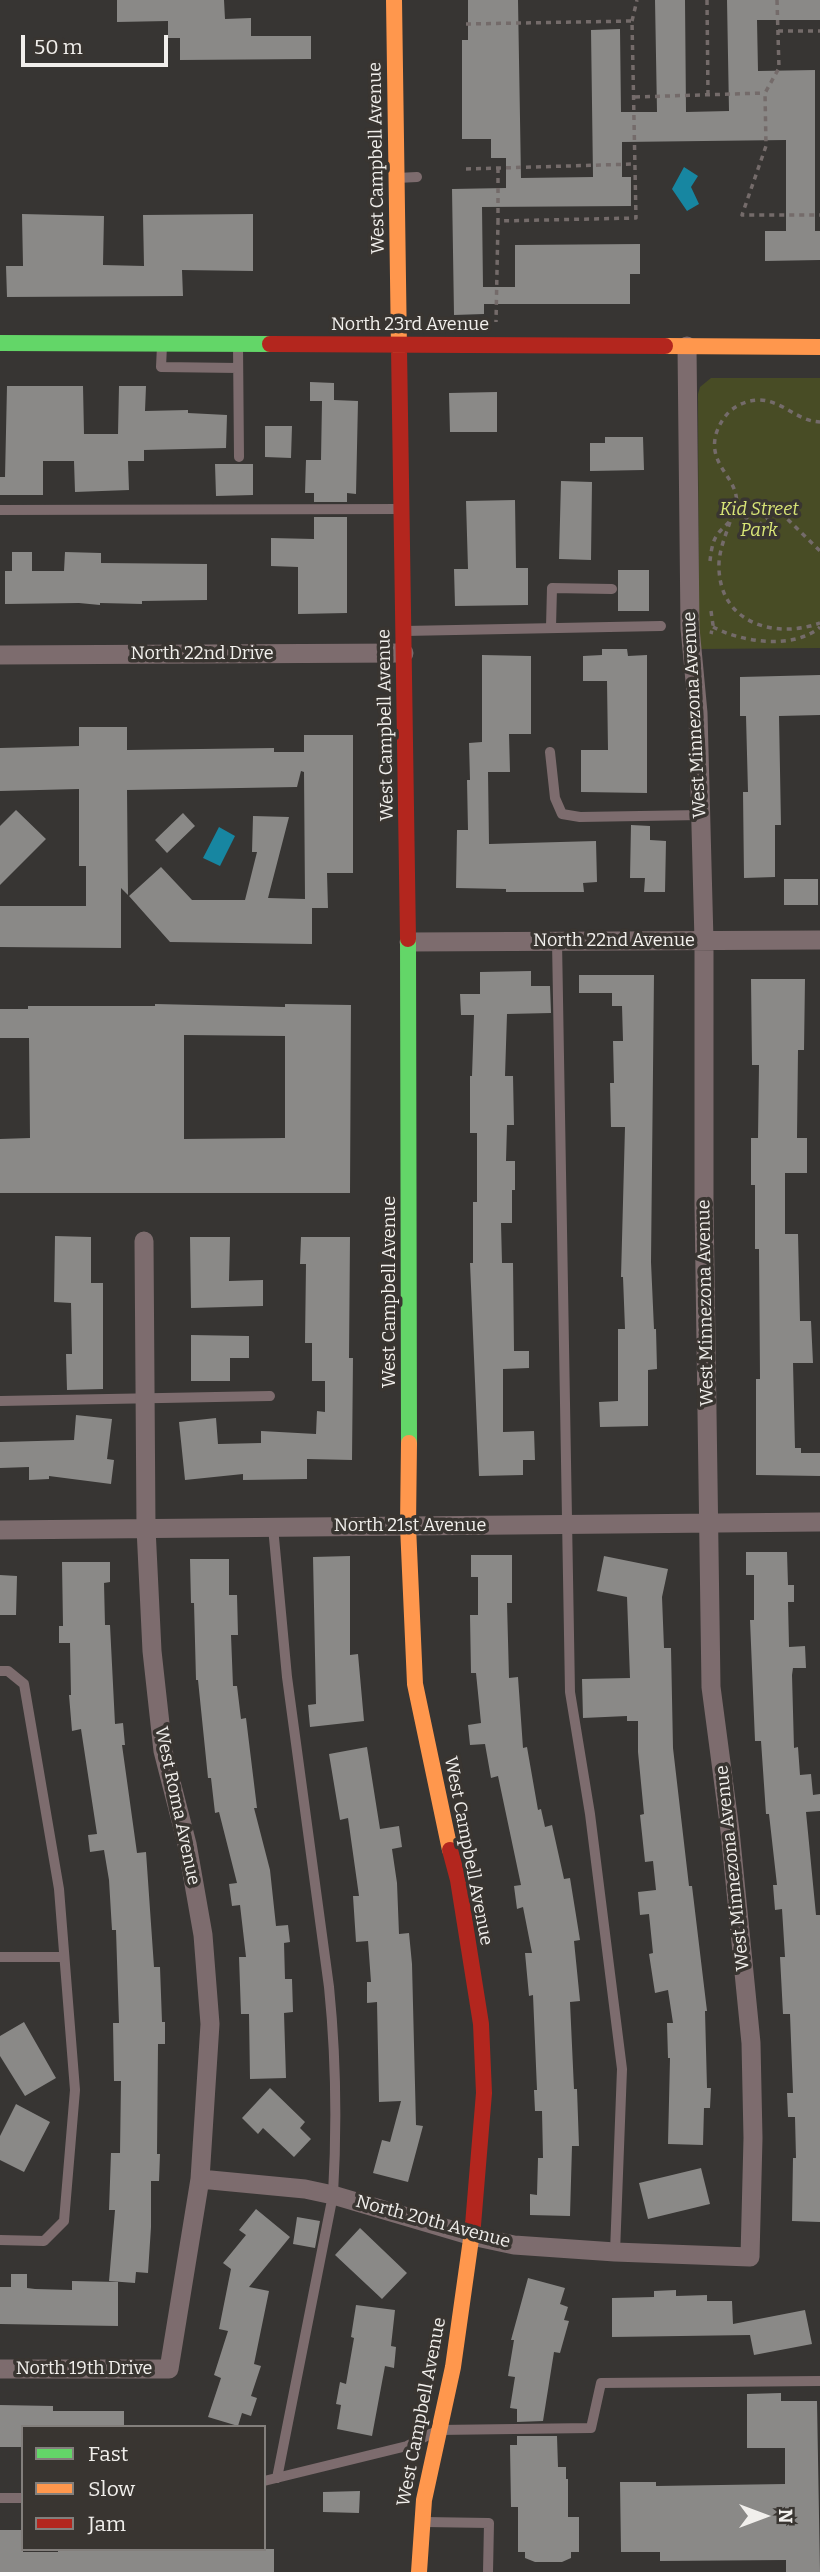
<!DOCTYPE html>
<style>
body{margin:0}
#map{position:relative;width:820px;height:2572px;overflow:hidden;background:#373533;font-family:Bitter,serif}
canvas{display:block}
.legend{position:absolute;left:21px;top:2425px;width:245px;height:126px;box-sizing:border-box;background:#393531;border:2px solid #837f7c;margin:0;padding:9px 12px;list-style:none;font-size:21px;color:#f1efec}
.legend li{display:flex;align-items:center;gap:14px;height:35px}
.legend b{width:35px;border:2px solid #837f7c}
.north{position:absolute;left:729px;top:2481px;width:70px;height:70px;-webkit-text-stroke:5px #393531;paint-order:stroke;rotate:90deg;font-size:19px;font-weight:700;line-height:28px;text-align:center;color:#f1efec}
.north::after{content:'';display:block;margin:auto;width:24px;height:32px;background:#f1efec;clip-path:polygon(50% 0,100% 100%,50% 72%,0 100%)}
.scale{position:absolute;left:21px;top:35px;width:147px;height:32px;box-sizing:border-box;border:4px solid #f1efec;border-top:0;padding-left:9px;font-size:21px;line-height:24px;white-space:nowrap;color:#f1efec;-webkit-text-stroke:5px #393531;paint-order:stroke}
</style>
<div id="map">
<canvas width="820" height="2572"></canvas>
<ul class="legend">
<li><b style="height:9px;background:#63d668"></b>Fast</li>
<li><b style="height:9px;background:#ff974d"></b>Slow</li>
<li><b style="height:9px;background:#b3261e"></b>Jam</li>
</ul>
<div class="north">N</div>
<div class="scale">50 m</div>
</div>
<script>
const ctx = document.querySelector('canvas').getContext('2d');
ctx.lineJoin = 'round';
function fill(path, color) { ctx.fillStyle = color; ctx.fill(path, 'evenodd'); }
function strokePath(path, color, width, dash) { ctx.strokeStyle = color; ctx.lineWidth = width; ctx.lineCap = dash ? 'butt' : 'round'; ctx.setLineDash(dash || []); ctx.stroke(path); }
function label(font, color, halo, rows, align = 'center') {
  ctx.font = font + ' Bitter,serif'; ctx.lineWidth = 7; ctx.setLineDash([]); ctx.textBaseline = 'middle'; ctx.strokeStyle = halo; ctx.fillStyle = color; for (const [text, x, y, turn = 0] of rows) {
    ctx.save(); ctx.translate(x, y); ctx.rotate((+turn || 0) * Math.PI / 180); ctx.textAlign = isNaN(turn) ? turn : align; if (halo) ctx.strokeText(text, 0, 0); ctx.fillText(text, 0, 0); ctx.restore();
  }
}
const green = new Path2D(`
 M711 378H820V648L699 649 698 394 700 387Z`);
const water = new Path2D(`
 M684 167 698 176 691 187 699 204 687 211 672 189Z
 M219 827 235 836 220 866 203 858Z`);
const building = new Path2D(`
 M117 0H224L225 19 251 18V36H311V59L180 60V38H168V21L117 22Z
 M468 0H518L521 178 593 177 591 30 620 29 621 112H657L655 0H685L686 112 729 111 727 0H820V20H757L758 71 815 70V231H820V260L765 261V231H786V140L622 142V177H631V206L482 207 483 287H515V245L640 244V274H630V304H484V314L454 315 452 189 506 188V158H491V139H462V40H468Z
 M22 214 104 216 103 265 144 266 143 215 253 214V271L182 270 183 296 7 297 6 266H23Z
 M310 382 334 383V400L358 401 356 494 347 493V502H314V493H305L306 460H321L322 401H310Z
 M7 386H83L84 434H118L119 386H146L145 411 188 410V413L227 415 226 448 144 450V461H128L129 490 75 492 74 461H43V495H0V477H5Z
 M497 392V432H450L449 393Z
 M265 426H292L291 458 265 457Z
 M605 437H643L644 470 590 471V443H605Z
 M215 464H253V495L216 496Z
 M561 481 592 482 591 560 559 559Z
 M515 500 516 568H528V605L455 606 454 569H468L466 501Z
 M314 517H347V613L298 614V567L271 566V538L314 539Z
 M12 552H32V571H64L65 552 101 553V563L207 564V600L142 601V604L100 603V605L79 603 5 604V571H12Z
 M618 570H649V611H618Z
 M602 649H627L628 656 647 655V793L581 792V750H608L607 681H583V656L602 655Z
 M482 655 531 656V734H509L510 772H488L489 844 596 841 597 882 583 883 584 892H506V889L456 888 457 830H468L467 780H470L469 743 482 742Z
 M820 675V715L779 716 781 825H775V877L744 878 743 792H748L746 716H740V677Z
 M79 727H127V750L274 748V752H304V735H353V873H327L328 908H312V944L170 942 129 896 161 867 192 900H245L257 852H252L253 816 289 817 268 898 305 899 304 772 301 771 297 787 127 790 128 895 121 888V948L0 947V906H86V866H79V789L0 791V748L79 746Z
 M16 810 46 839 0 885V826Z
 M183 813 195 826 167 853 155 840Z
 M631 825 650 826V840L666 841 665 892H644L645 878H630Z
 M784 879H818V905H784Z
 M531 971V986H550L551 1013 507 1014 505 1076H513L514 1125H507L506 1161H515V1190H512V1223H501L502 1263H513L514 1351H529V1368L503 1369V1432L534 1431 535 1460H523V1475L479 1476 470 1263H473V1202H477V1133H470V1076H472L474 1015H461L460 994H480V972Z
 M579 975H654L651 1262 654 1329H656L657 1369 648 1370V1426L600 1427 599 1402 618 1401V1329H625L623 1277H621L625 1127H611L610 1083H614L613 1041H623L622 1006H612V993H579Z
 M751 979H805L804 1050H798L797 1138H807V1173H785V1234H798L800 1321H811L813 1363H793L795 1448H801V1453H820V1476L756 1475V1379H760L759 1249H755V1185H751V1138H758L759 1065H752Z
 M155 1004 285 1007V1004L351 1005 350 1193H0V1139L30 1138 29 1038H0V1009H28V1006H155ZM184 1035 285 1036V1138L184 1139Z
 M55 1236 91 1237V1283H103V1389L67 1390 66 1354H72L71 1303 54 1302Z
 M190 1237H230L229 1281 263 1280V1306L191 1308Z
 M301 1237H350L349 1358H353L352 1460 307 1459V1479L243 1480V1474L185 1480 179 1422 216 1418 218 1444 261 1443V1431L316 1434 317 1411 325 1412V1381H312V1343H305L306 1264H300Z
 M191 1335 249 1336V1358H230V1381H191Z
 M76 1415 112 1419 107 1459 114 1460 111 1484 49 1476V1479L29 1480V1467L0 1468V1442L74 1440Z
 M746 1552H787L788 1585H794V1602H788L789 1647 805 1646 806 1668H793L792 1675 794 1748 798 1747 800 1775 811 1774 813 1795 820 1794V1811L806 1812 816 1915H820V2222L792 2221 793 2158H796L795 2117H788L787 2093H793L790 2014H783L780 1957H785L782 1909 775 1910 773 1885H777L769 1814H766L761 1741H755L750 1620H754V1575H746Z
 M471 1555H512V1603H507L509 1678 518 1677 523 1748 527 1747 538 1810 541 1809 545 1827 552 1825 564 1879 570 1878 580 1940 574 1941 580 2001 570 2002 574 2089H577L579 2146H572L570 2216 530 2215V2194L537 2195 538 2158H543L542 2111H535L534 2090H537L533 1995 529 1996 525 1953H532L523 1907 517 1909 514 1886 521 1885 498 1776 491 1778 485 1744 470 1745 468 1725 481 1723 476 1673H471L470 1615H478V1577H471Z
 M350 1556V1655L358 1654 364 1721 310 1727 308 1705 316 1704 313 1557Z
 M604 1556 668 1569 662 1597 664 1648H671L673 1748 689 1886H692L707 2011H705L707 2088H711L710 2108H704L703 2145 668 2144 670 2058H668L667 2023H673L668 1990 655 1993 649 1954 653 1953 649 1914 640 1915 638 1892 656 1890 653 1861 645 1862 640 1815 644 1814 638 1752V1721H627V1716L583 1718 582 1679 630 1678 627 1597 597 1591Z
 M190 1559H229V1595H237L238 1635H231L233 1686H237L241 1719 246 1718 257 1808H254L270 1870 276 1926 288 1925 290 1942 284 1943 285 1979H292L293 2012 284 2013 286 2078 250 2079 249 2014H241L239 1957H246L240 1905 232 1906 229 1884 237 1883 219 1812 215 1813 211 1778H208L198 1680H196L194 1603H191Z
 M62 1562H110V1582L104 1583 105 1625H110L115 1724 123 1723 125 1745H122L137 1853 146 1852 154 1967H160L162 2022H165V2044H158L157 2154H160L159 2181H151V2227L148 2273 136 2272 135 2283 109 2281 115 2210H109L111 2153H120L121 2081H114L113 2023H119L116 1930H112L109 1880 104 1850 90 1852 88 1835 97 1834 81 1729 72 1731 69 1695H71L70 1643H59V1626H63Z
 M0 1575 17 1576 16 1615H0Z
 M367 1747 380 1829 399 1826 402 1847 392 1849 397 1883 399 1934 409 1933 412 1964 416 2125 423 2126 408 2182 373 2173 382 2140 390 2142 401 2101 379 2102 377 2002 367 2003V1982H371L368 1941 356 1942 353 1896H359L348 1818 340 1820 329 1754Z
 M24 2022 56 2078 25 2096 0 2056V2036Z
 M270 2088 305 2122 300 2128 311 2139 294 2157 263 2128 258 2134 242 2118Z
 M16 2104 50 2122 24 2172 0 2160V2136Z
 M701 2168 710 2204 648 2219 639 2183Z
 M256 2209 290 2237 249 2287 269 2291 254 2364 261 2366 251 2396 257 2398 251 2416 242 2413 238 2426 208 2417 221 2378 214 2375 228 2331 219 2329 231 2269 223 2263 246 2235 239 2230Z
 M297 2217 320 2221 315 2248 293 2244Z
 M360 2228 407 2273 382 2299 335 2255Z
 M11 2274H27V2288L35 2289 72 2290V2281L118 2282V2326L0 2324V2287H11Z
 M528 2278 565 2288 560 2304 568 2307 564 2320 569 2321 560 2353 554 2352 543 2421 517 2422V2409L510 2408 515 2377 508 2376 514 2340H511Z
 M676 2290V2296L707 2295V2301H732L733 2324 805 2310 812 2344 754 2355 750 2335 612 2337V2298L654 2297V2291Z
 M356 2305 395 2310 391 2346 396 2347 394 2368 385 2366 372 2436 337 2429 341 2405 336 2404 340 2382 346 2384 354 2338 351 2337Z
 M781 2393V2401H817L820 2572H786V2560L660 2561V2552H621L620 2482H656V2486L785 2484V2448H747V2394Z
 M0 2405 53 2406V2411H124V2427H23V2447H0Z
 M517 2436H557L558 2467H566V2479H568V2517H579V2552H571V2558L562 2562H535L525 2558V2552H518V2507H511L510 2445H517Z
 M360 2491 359 2513 323 2512V2492Z
 M0 2530H23V2552H58V2549H274V2572H0Z`);
const path = new Path2D(`
 M707 0 708 95
 M777 0 779 68 765 93 766 146 742 215H820
 M632 21 637 0
 M466 24 632 21 636 218 498 221 496 322
 M778 31H820
 M635 97 765 93
 M498 168V221
 M466 169 635 164
 M737 509 756 528 777 509 820 551
 M730 522C725 537 718 553 719 569 721 624 776 639 820 623
 M710 561C711 553 712 542 717 535 723 526 734 521 736 509 742 478 707 468 716 434 719 425 723 418 730 411 739 404 748 400 760 400 783 401 797 421 820 422
 M711 611 713 625 711 634
 M713 627C741 642 794 650 820 627`);
const lane = new Path2D(`
 M397 178 417 177
 M162 346 161 367 238 368
 M238 346 239 457
 M0 510 402 509
 M551 627 552 588 612 589
 M404 631 661 626
 M550 752 555 798 562 814 580 817 701 815
 M557 941 570 1692 590 1814 622 2069 615 2252
 M0 1401 270 1396
 M273 1527 287 1677 329 1987C336 2056 337 2126 333 2195L277 2478
 M0 1671H8L24 1684 59 1889 75 2090 64 2221 44 2241 0 2240
 M0 1957H64
 M264 2481 407 2446 438 2430 591 2428 601 2383 820 2381
 M0 2498H23
 M425 2522 489 2523 488 2572`);
const street = new Path2D(`
 M0 655 404 653
 M409 942 820 940
 M0 1530 820 1522
 M200 2179 305 2189 333 2195 472 2236 514 2245 615 2252 750 2257 753 2138 751 2043 730 1831 711 1687 704 1204V941L698 713 690 628 687 346
 M0 2369H169L200 2179 210 2024 203 1935 187 1844 163 1751 152 1651 146 1528 144 1241`);
const fast = new Path2D(`
 M0 343 270 344
 M408 939 409 1443`);
const slow = new Path2D(`
 M394 0 399 348
 M665 346 820 347
 M409 1443 408 1526 415 1684 450 1850
 M419 2572 424 2500 453 2367 473 2225`);
const jam = new Path2D(`
 M270 344 665 346
 M399 348 408 939
 M450 1850 458 1880 481 2024 484 2093 473 2225`);
const streetNames = [
 ["West Campbell Avenue",377,158,-91],
 ["North 23rd Avenue",410,325],
 ["North 22nd Drive",202,654],
 ["West Minnezona Avenue",695,715,-93],
 ["West Campbell Avenue",386,725,-91],
 ["North 22nd Avenue",614,941],
 ["West Campbell Avenue",390,1292,-90],
 ["West Minnezona Avenue",706,1303,-91],
 ["North 21st Avenue",410,1526],
 ["West Roma Avenue",177,1806,78],
 ["West Campbell Avenue",468,1851,79],
 ["West Minnezona Avenue",733,1868,-96],
 ["North 20th Avenue",433,2222,15],
 ["North 19th Drive",84,2369],
 ["West Campbell Avenue",422,2412,-79]
];
const parkNames = [
 ["Kid Street",759,510],
 ["Park",759,531]
];
fill(green, '#484c25');
fill(water, '#1786a1');
fill(building, '#8a8987');
strokePath(path, '#746b6a', 3.5, [5, 5]);
strokePath(lane, '#7d6c6e', 10);
strokePath(street, '#7d6c6e', 19);
strokePath(fast, '#63d668', 16);
strokePath(slow, '#ff974d', 16);
strokePath(jam, '#b3261e', 16);
label('18px', '#f1efec', '#393531', streetNames);
label('italic 18px', '#d9e677', '#393531', parkNames);
</script>
